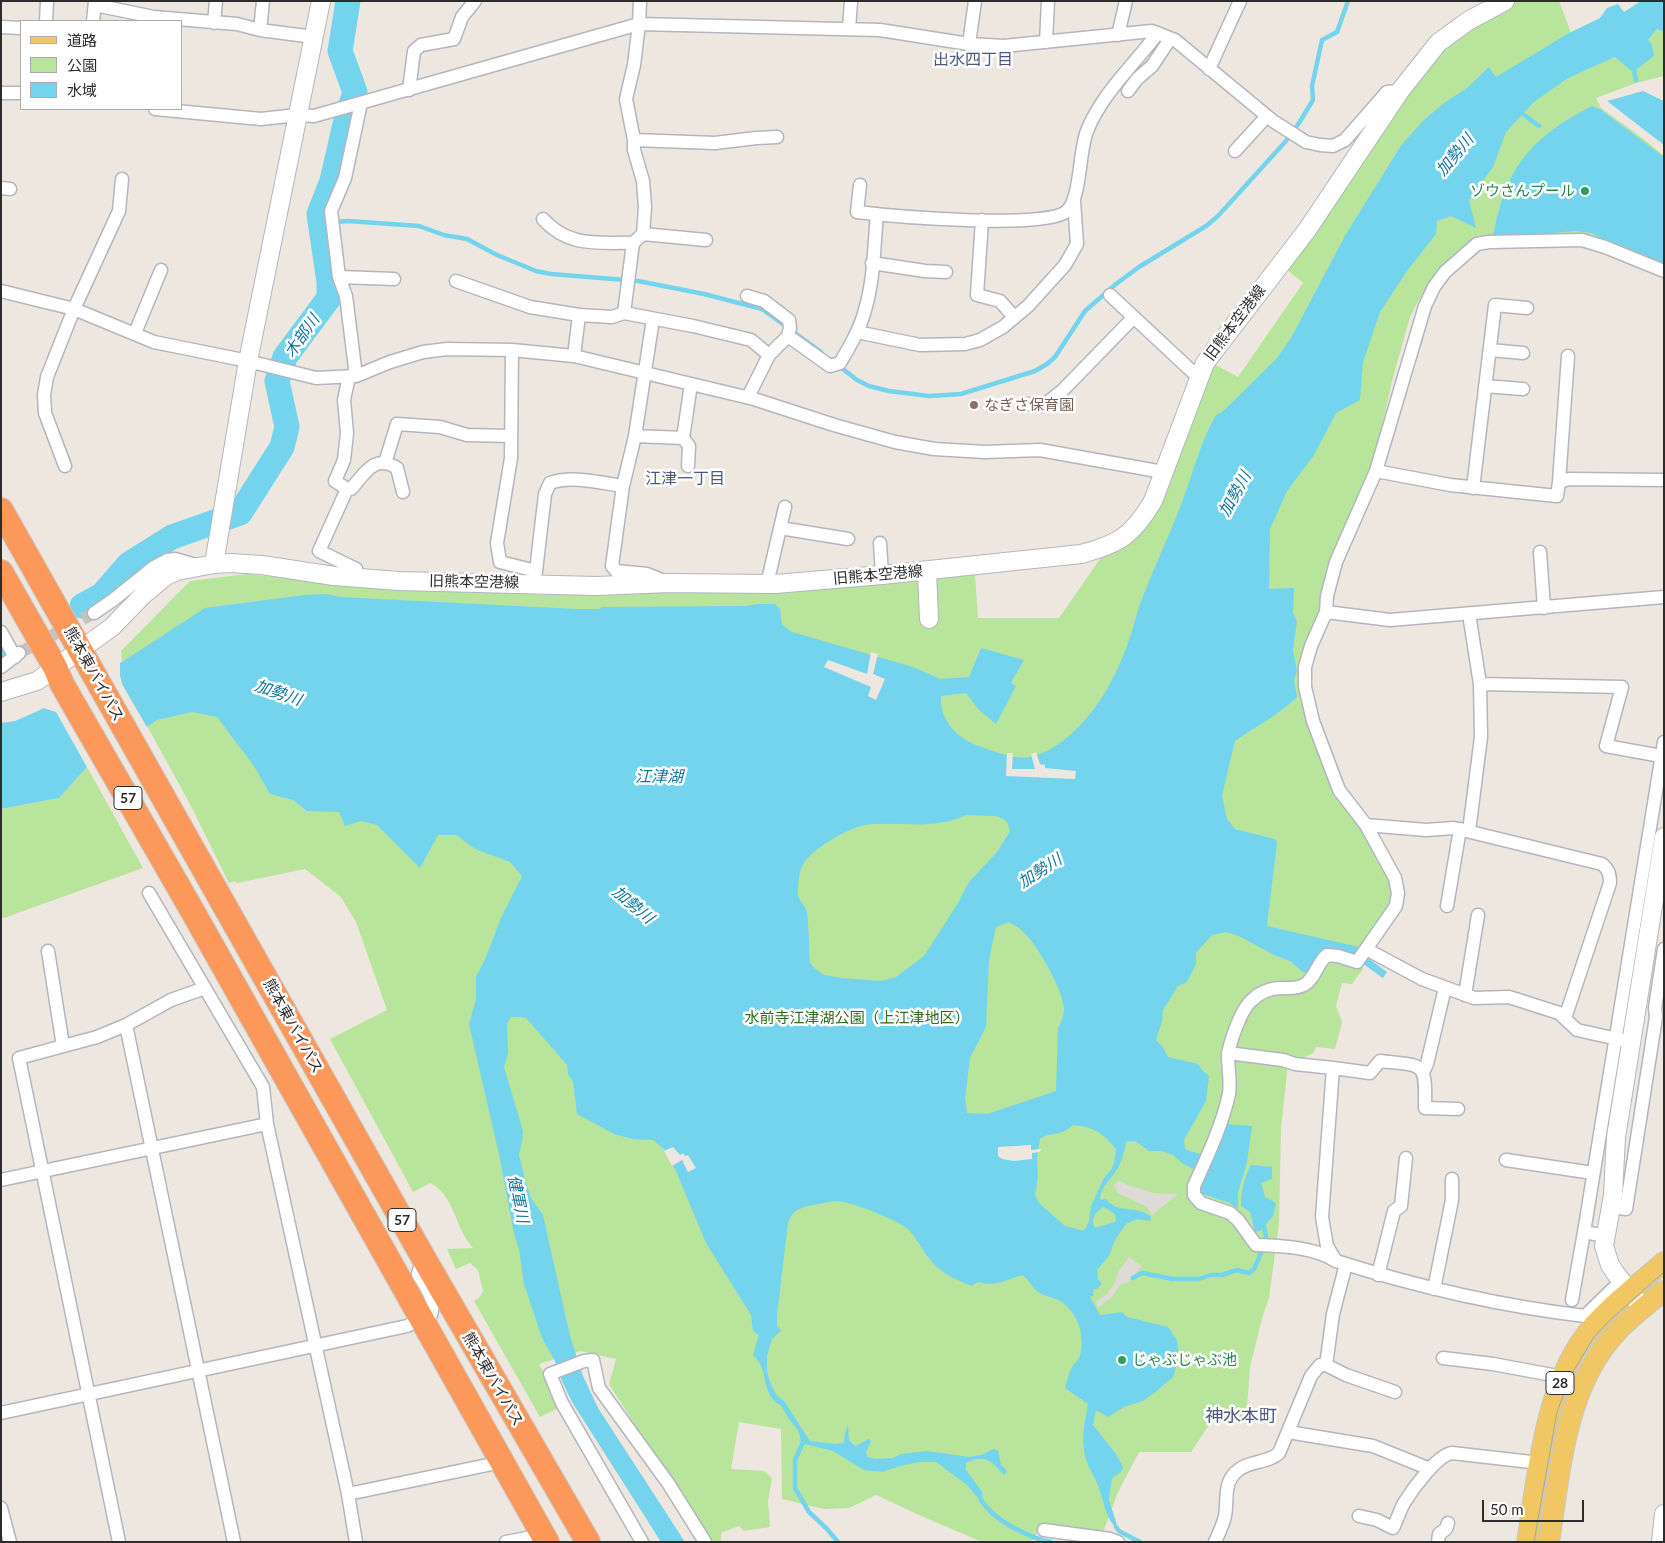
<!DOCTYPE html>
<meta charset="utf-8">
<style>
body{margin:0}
#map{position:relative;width:1665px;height:1543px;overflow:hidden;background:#eee7df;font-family:Lato,"Noto Sans JP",sans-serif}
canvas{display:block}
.frame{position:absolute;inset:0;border:2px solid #2c2c2c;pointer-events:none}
.legend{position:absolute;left:20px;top:20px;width:162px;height:90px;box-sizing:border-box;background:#fff;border:1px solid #ababab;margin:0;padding:6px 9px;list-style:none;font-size:15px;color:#2c2c2c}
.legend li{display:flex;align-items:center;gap:10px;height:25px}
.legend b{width:25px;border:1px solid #ababab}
.scale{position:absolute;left:1482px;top:1500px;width:102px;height:22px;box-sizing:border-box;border:2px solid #2c2c2c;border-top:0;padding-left:6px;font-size:15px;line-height:18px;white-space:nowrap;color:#2c2c2c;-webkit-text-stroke:4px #fff;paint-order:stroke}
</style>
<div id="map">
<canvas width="1665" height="1543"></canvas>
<div class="frame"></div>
<ul class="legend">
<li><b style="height:6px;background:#f0c762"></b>道路</li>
<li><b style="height:14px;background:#b8e49c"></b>公園</li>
<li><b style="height:14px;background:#74d4ee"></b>水域</li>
</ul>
<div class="scale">50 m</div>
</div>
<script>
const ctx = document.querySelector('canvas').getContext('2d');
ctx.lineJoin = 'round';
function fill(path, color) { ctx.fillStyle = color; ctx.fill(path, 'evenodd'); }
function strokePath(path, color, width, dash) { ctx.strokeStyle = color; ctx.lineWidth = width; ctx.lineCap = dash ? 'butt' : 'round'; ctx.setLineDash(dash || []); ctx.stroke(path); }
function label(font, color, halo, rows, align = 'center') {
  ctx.font = font + ' Lato,"Noto Sans JP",sans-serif'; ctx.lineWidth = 5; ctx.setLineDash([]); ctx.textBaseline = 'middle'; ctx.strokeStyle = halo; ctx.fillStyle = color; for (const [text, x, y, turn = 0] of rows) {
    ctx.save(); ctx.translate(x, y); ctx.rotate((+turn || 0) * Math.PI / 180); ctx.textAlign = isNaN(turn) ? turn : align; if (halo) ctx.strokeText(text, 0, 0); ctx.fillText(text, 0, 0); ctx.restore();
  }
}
const green = new Path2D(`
 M1518 1H1559L1585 70 1648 40 1657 29 1664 32V76L1636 83 1596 98 1601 108 1645 140 1664 156V268L1591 235 1576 233 1488 238 1472 244 1443 265 1418 301 1410 317 1392 381 1381 431 1368 473 1360 494 1326 570 1319 619 1310 640 1311 725 1386 867 1395 896 1363 948V969L1352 984 1342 983 1336 1006 1342 1022 1335 1049 1316 1047 1313 1053 1288 1064 1281 1128 1279 1224 1269 1298 1262 1318 1250 1367 1246 1420 1217 1413 1191 1452H1139L1118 1492 1104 1530 1096 1533 1051 1524 1038 1532 1031 1542H982L919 1515 876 1495 849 1508 824 1509 782 1499 781 1429 739 1422 731 1469 764 1471 772 1478 768 1501 770 1527 744 1531 739 1526 721 1533V1542H710L609 1384 616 1359 580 1351 539 1364 561 1407 540 1417 474 1301 480 1297 483 1291 478 1270 470 1263 456 1269 447 1249 473 1248C455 1229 455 1195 430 1183L413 1192 330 1039 387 1010 356 922 341 897 305 869 237 883 235 881 229 883 191 806 124 684 121 651 190 581 247 574 352 585 546 595 794 590 975 575 978 618H1059L1100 559 1122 546 1197 387 1214 364 1238 377 1303 283 1285 268 1427 65 1470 23Z
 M87 767 143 868 1 919V809L59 798Z`);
const plaza = new Path2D(`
 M1119 1180 1127 1185 1154 1193 1178 1194 1152 1215 1147 1207 1118 1193 1114 1185Z
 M1129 1257 1142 1266 1129 1282 1120 1285 1112 1297 1098 1308 1096 1302 1107 1294 1114 1284 1119 1270Z`);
const water = new Path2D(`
 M1641 1H1664V32L1657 29 1648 40 1652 45 1654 56 1633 72 1615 57 1568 78 1534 102 1506 132 1493 167 1469 200 1476 228 1451 216 1437 221 1436 234 1407 271 1380 312 1363 362 1360 400 1336 413 1314 455 1287 491 1270 529 1269 589 1294 588 1293 613 1297 621 1293 650 1297 671 1294 680 1297 697C1279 715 1256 726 1235 741L1222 796 1227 819 1235 829 1275 839 1277 842 1267 926 1359 947 1369 959 1387 972 1383 978C1366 966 1340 944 1318 953L1311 969 1304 973 1290 961 1274 955 1241 937 1227 932 1212 935 1196 953V964L1187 982 1178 986 1163 1010 1162 1021 1156 1040 1163 1047 1168 1057 1198 1064 1203 1071 1209 1076 1206 1101 1184 1140 1185 1149C1194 1153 1202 1153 1211 1158L1225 1124 1252 1126 1247 1162 1238 1193V1209L1230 1203 1200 1193V1185L1203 1174 1182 1163 1173 1155 1161 1151H1149L1135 1141H1127C1124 1150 1122 1161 1118 1168 1111 1179 1102 1185 1100 1198L1101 1200 1106 1199C1118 1215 1138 1204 1151 1217L1150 1221 1137 1219 1126 1224 1115 1240 1109 1256 1097 1270 1098 1279 1102 1284 1097 1289H1094L1093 1293 1094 1295 1090 1297 1100 1315 1122 1312 1127 1317 1168 1327 1177 1340 1179 1358 1173 1377 1158 1390 1143 1401 1124 1407 1108 1417 1096 1410 1093 1425 1116 1454 1123 1467 1121 1472 1112 1478 1109 1500 1119 1531C1104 1518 1104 1499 1097 1483 1092 1472 1085 1462 1084 1450 1082 1434 1085 1420 1088 1404L1065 1388C1067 1382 1068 1375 1071 1369 1073 1364 1078 1361 1080 1356 1085 1338 1079 1315 1063 1303 1056 1297 1045 1297 1038 1292 1032 1288 1029 1279 1022 1275 1007 1280 994 1287 978 1282L972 1286C955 1279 939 1273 928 1257 921 1248 916 1237 908 1229 897 1220 858 1205 844 1202 835 1200 824 1203 814 1205 801 1207 792 1210 788 1223L777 1315V1325L781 1331 772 1339 767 1356V1371L770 1382 777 1396 784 1401 810 1441 835 1444 844 1443 845 1433 848 1425 849 1440 855 1446 869 1439 871 1441 866 1452 867 1457 877 1459 893 1458 901 1454 927 1451 969 1457 981 1455 993 1449 998 1450 1001 1465 1007 1471 1004 1475C992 1462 986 1453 966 1463V1470L982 1492 983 1504 967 1485 936 1462H919L900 1466 882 1472 864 1470 833 1451 801 1443C800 1428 794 1427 787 1416 786 1414 785 1411 783 1409 780 1403 773 1402 770 1395 762 1380 767 1369 753 1355L759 1335 753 1331 751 1315 706 1243 676 1171 664 1149 653 1140 633 1139 614 1134 577 1114 573 1082 568 1074 567 1065 526 1018 521 1017H511L507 1024 508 1053 504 1067 523 1131 522 1143 519 1155 525 1180 531 1198 543 1215 570 1336 583 1376 598 1408 685 1542H661L572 1402 562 1381 555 1361 542 1338 524 1284 519 1249 514 1234 500 1159 469 1024 476 999V977L486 957 501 918 522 876 510 862 475 849 456 835H438L420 868 377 825 361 821 345 826 339 812 307 811 293 800 270 794 254 766 217 717 192 712 157 720 87 767 59 798 1 809V723L15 721 40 710 125 660 205 608 305 595 326 594 340 597 577 609H599L602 607 746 606 757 604H775L780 609 782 625 792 632 913 667 940 679 969 677 981 648 1024 660 1011 683 1016 686 996 724 979 710 966 693 941 696C939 719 957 739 979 746 993 751 1015 760 1030 757 1047 753 1059 745 1072 733 1100 708 1118 673 1130 637 1134 625 1137 613 1141 601 1154 567 1170 534 1183 500 1193 472 1201 441 1216 415L1222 412 1252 383 1277 358 1291 338 1346 234 1402 144 1424 120 1444 103 1467 88 1489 67 1496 77 1569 33 1600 18 1607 8 1618 4 1624 12ZM966 815 996 816 1005 820 1008 824 1010 831 998 851 969 882 958 903 924 956 896 977 881 981 841 978 824 975 814 968 810 963C809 951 809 919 806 909 803 903 798 900 798 893 798 882 799 868 806 860 819 845 852 825 872 824 905 822 934 830 966 815ZM1009 922C1013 925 1019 927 1022 931 1037 943 1063 990 1064 1009 1064 1017 1061 1022 1058 1028L1056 1091 987 1114 967 1113 965 1099 970 1058 986 1027 989 960 996 927ZM1073 1125C1094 1127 1103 1133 1116 1149L1114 1164 1111 1170 1104 1178 1091 1206 1089 1221 1084 1231 1065 1226 1039 1203 1035 1195 1038 1178 1037 1159 1040 1139C1051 1131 1062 1137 1073 1125ZM1104 1207 1115 1214 1116 1219 1115 1222 1095 1228C1090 1219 1096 1211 1104 1207Z
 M1643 91 1664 101V145L1607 101Z
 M1592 106 1600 109 1664 157V267L1591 233 1576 231 1493 238C1505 168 1530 138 1592 106Z
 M1251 1165 1272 1167V1179L1261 1183 1265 1197 1276 1203 1273 1216 1260 1231 1255 1232 1250 1212 1241 1206C1241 1191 1244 1178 1251 1165Z`);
const pier = new Path2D(`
 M871 652 878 654 873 674 885 679 876 700 868 696 871 687 824 667 828 660 867 674Z
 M120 661V675L122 684 148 729 88 769 56 712 40 707Z
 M1036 752 1040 764 1045 765V768L1076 771 1075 779 1006 776 1007 753H1013L1012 769H1035L1031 754Z
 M1031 1145V1150L1041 1149 1040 1152 1032 1153V1159L1014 1161 1002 1159 998 1156V1147Z
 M673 1147 680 1155 683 1153 685 1156 688 1155 696 1168 688 1172 682 1160 672 1166 664 1151Z`);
const stream = new Path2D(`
 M1633 67 1636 80
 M1523 114 1539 126
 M321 223 348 221 419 226 444 235 467 239 497 255 536 271 551 274 638 281 704 294 762 309 821 352
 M839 366 857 380 869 386 889 391 929 396 961 394 1035 371 1047 364 1055 357 1085 311 1116 284 1139 267 1206 226 1218 216 1286 141 1299 123 1313 100 1312 86 1322 40 1337 32 1348 1
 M1264 1227 1266 1237
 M1133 1278 1142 1273 1173 1279H1199L1210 1275H1222L1237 1270 1249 1273 1254 1269 1261 1253
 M804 1440 795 1460V1488L809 1512 827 1529 838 1542
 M981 1500C993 1520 1029 1538 1051 1542
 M1116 1527 1119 1531 1140 1542`);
const river = new Path2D(`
 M82 606 102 595 129 564 172 537 240 513 282 447 287 427 277 381 285 357 329 298V282L319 214 332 181 345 124 355 92 340 51 348 1
 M1 651H3`);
const streetTunnel = new Path2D(`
 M19 653 94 613`);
const street = new Path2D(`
 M95 5 154 17 237 24 260 30 314 37
 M46 21 47 1
 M93 21 95 1
 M214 23 216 1
 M1 27 21 28
 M849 29 851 1
 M260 30 263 1
 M1118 35 1126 1
 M1046 42 1048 1
 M969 44 975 1
 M1209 69 1240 1
 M409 90 414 51 421 45 454 39 462 17 475 1
 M1128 91 1137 79 1152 66 1170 39
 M1 93H21
 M155 109 261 119 297 115 314 116 639 24 880 30 969 44 1004 46 1152 31 1175 40 1273 121 1306 142 1320 145 1333 146 1345 140 1387 92 1400 91
 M634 140 715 143 756 138 777 137
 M1235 151 1267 116
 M860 185 857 212C890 216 1047 230 1067 211 1081 198 1079 150 1087 131 1101 95 1135 63 1158 33
 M1 188 10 189
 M543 219C569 248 598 242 633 243
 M982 220 977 295 1000 301 1014 317
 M643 234 706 240
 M872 263 925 271 946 272
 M339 277 394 279
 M456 281 530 307 579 315
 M1 291 74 309 154 342 248 361 316 378 356 376 390 362 423 352 447 349 512 350 574 356 754 399 834 425 895 442 934 449 985 452 1040 450 1163 472
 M1110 295 1198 377
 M747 296 764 301 789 320 790 328 788 336
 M624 313 693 326 751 340 769 355
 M857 332 920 345 965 344 980 340 1003 327 1028 306 1065 265 1077 244 1074 201
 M135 333 161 270
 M512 350 511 458 497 543 500 562 536 571 535 578
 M1490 350 1523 353
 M574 356 579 315 612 317 624 313 633 243 643 234 645 207 643 181 634 150V140L626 99 634 65 639 24 640 1
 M349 376 344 400 347 433 344 460 335 481 347 489 319 551 356 569 355 578
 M356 376 346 296 339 277 331 211 345 178 361 103
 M1485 386 1523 389
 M748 397 769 355 788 336 830 366 840 363C850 346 860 329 865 310 874 280 874 246 877 214
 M1028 404 1043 406 1062 391 1134 317
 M635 436 683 438 691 384
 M683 438 689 446 688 466
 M385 463 397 424 440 427 467 435 511 436
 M65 466 45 413 44 395 47 377 74 309 119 211 122 179
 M1376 471 1450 485 1557 496 1559 482 1569 479 1664 480
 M1559 482 1568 356
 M623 486 635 436 653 319
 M1473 488 1495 305 1527 308
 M347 489H351C364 475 374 453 397 468L403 492
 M780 528 848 539
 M880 543 882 575
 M1540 552 1544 608
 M536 571 545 494 550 483C572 475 601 483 623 486L612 566 616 571 647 574 664 581
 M767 584 785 507
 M1326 612 1390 620 1664 597
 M94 613 113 600 154 567 167 560 175 559 200 566
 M1469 614 1480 684 1481 737 1469 831
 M1 632 15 657
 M1 667 19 653
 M1480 684 1622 687 1606 746 1661 756
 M1366 825 1426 830 1454 828 1602 864C1609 870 1610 875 1610 883L1565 1018
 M149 893 263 1087 267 1124
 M1447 906 1460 829
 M1366 949 1422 979 1474 998 1509 997 1559 1013 1577 1030 1622 1040
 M48 951 63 1046
 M1465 995 1478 915
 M126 1025 171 1000 205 988
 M1228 1053 1283 1060 1295 1064 1333 1068 1322 1217 1327 1246 1336 1261C1418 1287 1500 1306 1585 1316L1621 1281
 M1333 1068 1370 1073 1380 1061C1424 1066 1426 1060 1425 1108L1458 1109
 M1423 1072 1427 1064 1445 988
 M1506 1160 1593 1173
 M1 1180 267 1124 348 1494 356 1542
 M1611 1207 1626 1209 1656 1017 1655 1008 1664 949
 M1606 1236 1584 1232 1664 742
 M1336 1261C1313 1247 1283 1246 1256 1245L1238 1220 1230 1213 1201 1203 1194 1195V1186C1207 1157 1222 1126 1229 1094 1231 1082 1228 1068 1228 1056 1229 1044 1240 1013 1249 1003 1257 994 1268 988 1282 988 1290 988 1296 989 1304 985 1315 979 1317 963 1327 955L1338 956 1357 962 1396 906 1398 893 1395 878 1366 825 1339 790 1313 721 1305 687V667L1311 646 1326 612 1327 596 1336 562 1376 471 1425 306 1434 287 1445 272 1477 244 1489 242 1582 240 1605 247 1664 271
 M1378 1275 1394 1211 1401 1206 1406 1158
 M1434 1289 1452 1200V1179
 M1572 1300 1584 1232
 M1443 1358 1493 1364 1563 1377
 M1326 1365 1333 1314 1346 1264
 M1 1413 407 1326 431 1315C436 1299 426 1288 418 1274L423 1257
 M1288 1432 1373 1446 1430 1469
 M348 1494 502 1462
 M1 1508 10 1542
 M1359 1516 1377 1520 1393 1528C1397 1520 1400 1510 1404 1503 1412 1490 1437 1455 1452 1453L1540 1463
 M1044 1530 1110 1539 1118 1542
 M119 1542 19 1058 97 1037 126 1025 234 1542
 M506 1542 543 1535
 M642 1542 562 1403 550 1374 584 1361 593 1360 599 1388 668 1483 705 1542
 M1215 1542C1219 1533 1223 1525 1225 1516 1228 1500 1223 1484 1236 1472 1248 1460 1267 1464 1279 1453L1311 1376 1320 1365H1326L1346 1375 1395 1392
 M1438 1542 1439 1534 1446 1529 1448 1523`);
const secondary = new Path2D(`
 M214 564 248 361 321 1
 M927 571 929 619
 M1 692 37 681 112 627 144 594 166 576 177 571 214 564 231 563 262 565 334 576 399 581 596 586 669 583 775 584 882 575 1081 554C1119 544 1133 535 1153 501L1205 363 1307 230 1400 91 1438 43 1468 21 1505 1
 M1638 1302 1616 1274 1610 1265 1604 1246 1613 1195 1616 1137 1664 837
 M1661 1542 1664 1514`);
const primary = new Path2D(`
 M1527 1542C1538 1473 1545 1380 1593 1326 1614 1302 1640 1283 1664 1262
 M1549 1542C1560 1473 1565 1388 1615 1334 1629 1318 1648 1304 1664 1291`);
const highway = new Path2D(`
 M1 510 423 1257 588 1542
 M1 572 55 667 62 684 193 912 547 1542`);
const tram = new Path2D(`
 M1534 1542 1557 1412 1571 1375 1594 1337 1609 1321 1664 1272`);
const markers = [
 [1585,191,5,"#2e9e5b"],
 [974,405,5,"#8d6e63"],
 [1122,1360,5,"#2e9e5b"]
];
const shields = [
 [128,798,28],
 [402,1220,28],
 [1560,1383,28]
];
const shieldNames = [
 ["57",128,798],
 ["57",402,1220],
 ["28",1560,1383]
];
const leisureNames = [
 ["ゾウさんプール",1575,191],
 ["じゃぶじゃぶ池",1132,1360,"left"]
];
const streetNames = [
 ["旧熊本空港線",1235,323,-53],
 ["旧熊本空港線",878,575,-5],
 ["旧熊本空港線",474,582,1],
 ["熊本東バイパス",94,674,61],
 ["熊本東バイパス",293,1026,61],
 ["熊本東バイパス",493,1379,60]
];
const educationNames = [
 ["なぎさ保育園",984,405]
];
const parkNames = [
 ["水前寺江津湖公園（上江津地区）",857,1018]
];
const neighbourhoodNames = [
 ["出水四丁目",973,60],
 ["江津一丁目",685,479]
];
const waterNames = [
 ["加勢川",1455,155,-50],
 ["木部川",302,336,-55],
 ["加勢川",1235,494,-61],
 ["加勢川",278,693,19],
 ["江津湖",659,777],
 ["加勢川",1040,871,-33],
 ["加勢川",633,905,40],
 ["健軍川",518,1199,78]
];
const quarterNames = [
 ["神水本町",1241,1416]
];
fill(green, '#b8e49c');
fill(plaza, '#dedad6');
fill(water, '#74d4ee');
fill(pier, '#eee7df');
strokePath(stream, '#74d4ee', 4.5);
strokePath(river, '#74d4ee', 25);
strokePath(streetTunnel, '#c7c2bb', 12, [12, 6]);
strokePath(street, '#b2b6c0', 15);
strokePath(secondary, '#b2b6c0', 20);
strokePath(primary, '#c8c8c8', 22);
strokePath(highway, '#c8c8c8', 26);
strokePath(street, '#fff', 12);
strokePath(secondary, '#fff', 18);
strokePath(primary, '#f0c762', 20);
strokePath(highway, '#fd985b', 24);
strokePath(tram, '#a1a6b6', 1);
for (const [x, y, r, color] of markers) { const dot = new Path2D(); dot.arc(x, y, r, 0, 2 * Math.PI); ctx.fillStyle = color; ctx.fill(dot); strokePath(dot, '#fff', 2); }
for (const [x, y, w] of shields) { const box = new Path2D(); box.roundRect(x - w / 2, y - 11.5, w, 23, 4); ctx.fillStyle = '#fff'; ctx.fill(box); strokePath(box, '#2c2c2c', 1); }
label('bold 14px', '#2c2c2c', null, shieldNames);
label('15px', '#27864d', '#fff', leisureNames, 'right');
label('15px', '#2c2c2c', '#fff', streetNames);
label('15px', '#785e54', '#fff', educationNames, 'left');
label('15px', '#306b1b', '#fff', parkNames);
label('16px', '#4c587e', '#fff', neighbourhoodNames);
label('italic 16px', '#0e759f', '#fff', waterNames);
label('18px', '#4c587e', '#fff', quarterNames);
</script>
